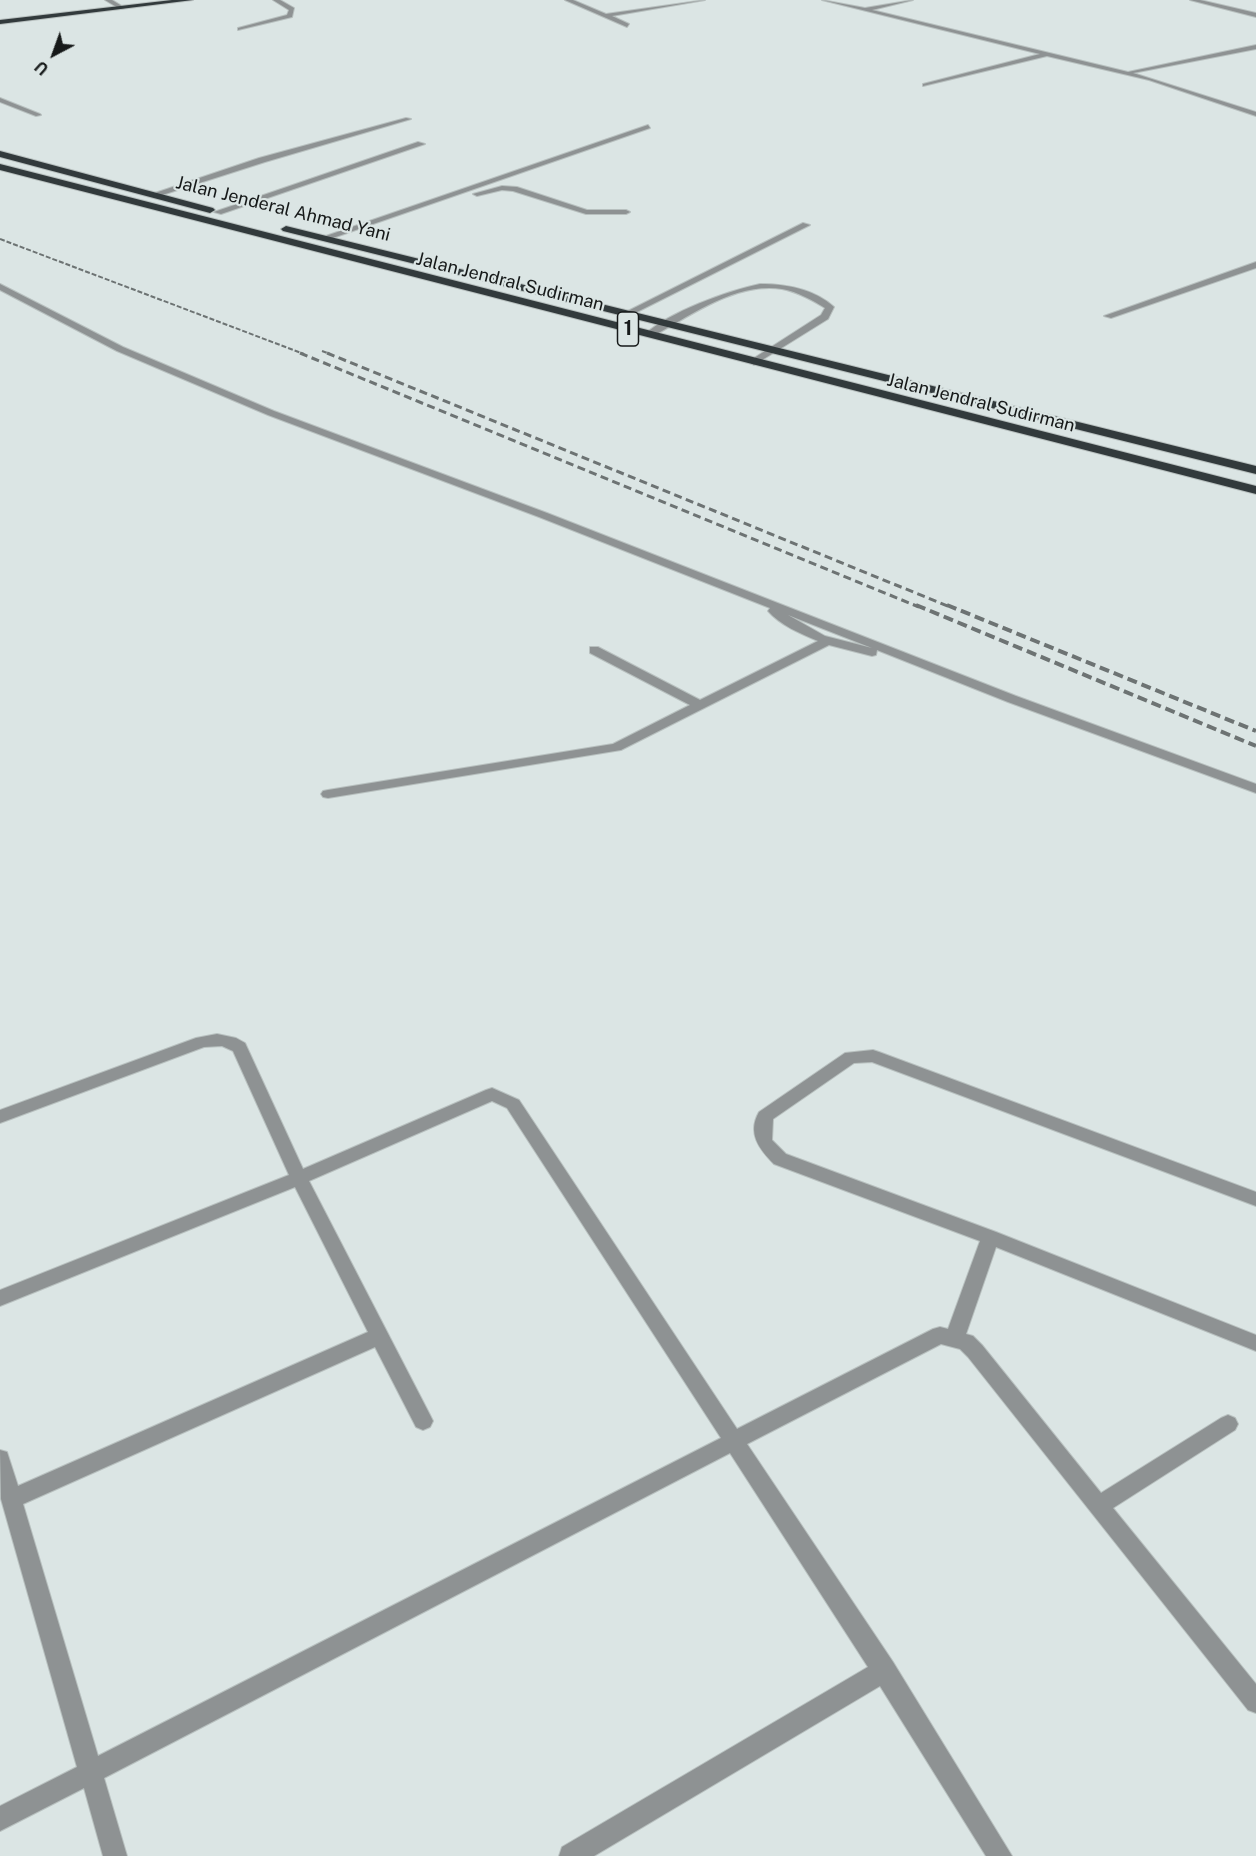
<!DOCTYPE html>
<style>
body{margin:0}
#map{position:relative;width:1256px;height:1856px;overflow:hidden;background:#dbe5e4;font-family:"Public Sans",sans-serif}
canvas{display:block}
.north{position:absolute;left:24px;top:24px;width:60px;height:60px;-webkit-text-stroke:4px #dbe5e4;paint-order:stroke;rotate:221deg;font-size:16px;font-weight:700;line-height:24px;text-align:center;color:#161919}
.north::after{content:'';display:block;margin:auto;width:21px;height:27px;background:#161919;clip-path:polygon(50% 0,100% 100%,50% 72%,0 100%)}
</style>
<div id="map">
<canvas width="1256" height="1856"></canvas>
<div class="north">U</div>
</div>
<script>
const ctx = document.querySelector('canvas').getContext('2d');
ctx.lineJoin = 'round';
function strokePath(path, color, width, dash) { ctx.strokeStyle = color; ctx.lineWidth = width; ctx.lineCap = dash ? 'butt' : 'round'; ctx.setLineDash(dash || []); ctx.stroke(path); }
function fill(path, color) { ctx.fillStyle = color; ctx.fill(path, 'evenodd'); }
function label(font, color, halo, rows, align = 'center') {
  ctx.font = font + ' "Public Sans",sans-serif'; ctx.lineWidth = 4.5; ctx.setLineDash([]); ctx.textBaseline = 'middle'; ctx.strokeStyle = halo; ctx.fillStyle = color; for (const [text, x, y, turn = 0] of rows) {
    ctx.save(); ctx.translate(x, y); ctx.rotate((+turn || 0) * Math.PI / 180); ctx.textAlign = isNaN(turn) ? turn : align; if (halo) ctx.strokeText(text, 0, 0); ctx.fillText(text, 0, 0); ctx.restore();
  }
}
const minor = new Path2D(`
 M105 0H112L125 8 120 9Z
 M273 0H280L294 8 292 17 238 30V28L287 15 289 10Z
 M565 0H573L606 14 705 0 612 16 629 24 627 27Z
 M822 0 865 8 913 0 872 10 1128 72 1256 45V49L1133 73 1256 112V116L1149 80 1047 56 923 86V84L1040 54Z
 M1190 0H1200L1256 13V17Z
 M0 98 40 114 41 115 36 116 0 102Z
 M406 118 411 119 265 162 159 196 152 194 259 158Z
 M648 125 650 128 327 240 320 238Z
 M418 142 425 144 221 214 214 212Z
 M502 186 517 187 587 210H626L630 212 626 214H586L513 191 502 190 477 196 473 194Z
 M803 223 810 225 631 315 624 313Z
 M1256 262V268L1111 318 1104 316Z
 M0 284 123 347 274 411 547 513 1016 696 1256 784V793L1008 702 877 650 876 655 872 656 829 645 621 750 328 798 323 797 321 794 323 791 328 790 613 744 690 705 590 653V647H598L700 700 818 641C801 634 780 625 768 611L770 608 539 517 268 415 117 351 0 290ZM788 615 872 648 825 636Z
 M760 284C787 284 814 289 834 307L828 319 754 365 749 362 751 360 821 315 825 308C812 300 798 292 782 289 736 282 691 315 652 337L644 335C669 312 727 291 760 284Z
 M217 1034 236 1038 245 1043 303 1169 486 1090 492 1088 519 1100 737 1429 933 1329 940 1327 948 1329 980 1241 774 1164C759 1149 747 1133 759 1112L845 1053 873 1050 879 1052 1256 1192V1206L872 1062 854 1063 773 1119 772 1140 786 1154 996 1232 1256 1335V1351L996 1247 966 1334 973 1336 982 1345 1101 1493 1221 1418 1228 1415 1235 1418 1238 1424 1235 1430 1113 1508 1256 1684V1713L1248 1710 968 1357 960 1349 941 1344 747 1444 893 1662 1012 1856H986L880 1686 594 1856H559L562 1847 868 1667 730 1453 104 1778 127 1856H103L84 1788 0 1831V1806L77 1767 1 1499 0 1450 7 1452 18 1486 368 1332 295 1187 0 1306V1290L289 1175 233 1051 222 1046 204 1047 0 1123V1110L196 1038ZM492 1101 507 1108 721 1438 98 1756 23 1504 375 1347 416 1427 423 1430 430 1427 433 1421 430 1415 309 1181Z`);
const highway = new Path2D(`
 M172 0H193L0 24V20Z
 M0 151 213 208 215 210 210 213 0 157Z
 M0 164 1256 486V494L0 170Z
 M286 226 1256 466V474L283 231 281 229Z`);
const railFar2 = new Path2D(`
 M0 239 304 354
 M322 351 330 354`);
const railFar1 = new Path2D(`
 M300 353 919 607
 M327 353 950 607`);
const rail = new Path2D(`
 M916 605 1256 746
 M947 605 1256 731`);
const farStreetnames = [
 ["Jalan Jenderal Ahmad Yani",283,209,14],
 ["Jalan Jendral Sudirman",510,282,14],
 ["Jalan Jendral Sudirman",981,403,14]
];
const shields = [
 [628,329,21]
];
const shieldNames = [
 ["1",628,329]
];
strokePath(minor, '#b8c0bf', 2);
strokePath(highway, '#b8c0bf', 2);
fill(minor, '#8e9293');
fill(highway, '#323a3c');
strokePath(railFar2, '#6d7373', 2, [5, 2]);
strokePath(railFar1, '#6d7373', 3, [8, 4.5]);
strokePath(rail, '#6d7373', 4, [10, 5]);
label('18px', '#161919', '#dbe5e4', farStreetnames);
for (const [x, y, w] of shields) { const box = new Path2D(); box.roundRect(x - w / 2, y - 17, w, 34, 4.5); ctx.fillStyle = '#dbe5e4'; ctx.fill(box); strokePath(box, '#161919', 1.5); }
label('bold 20px', '#161919', null, shieldNames);
</script>
